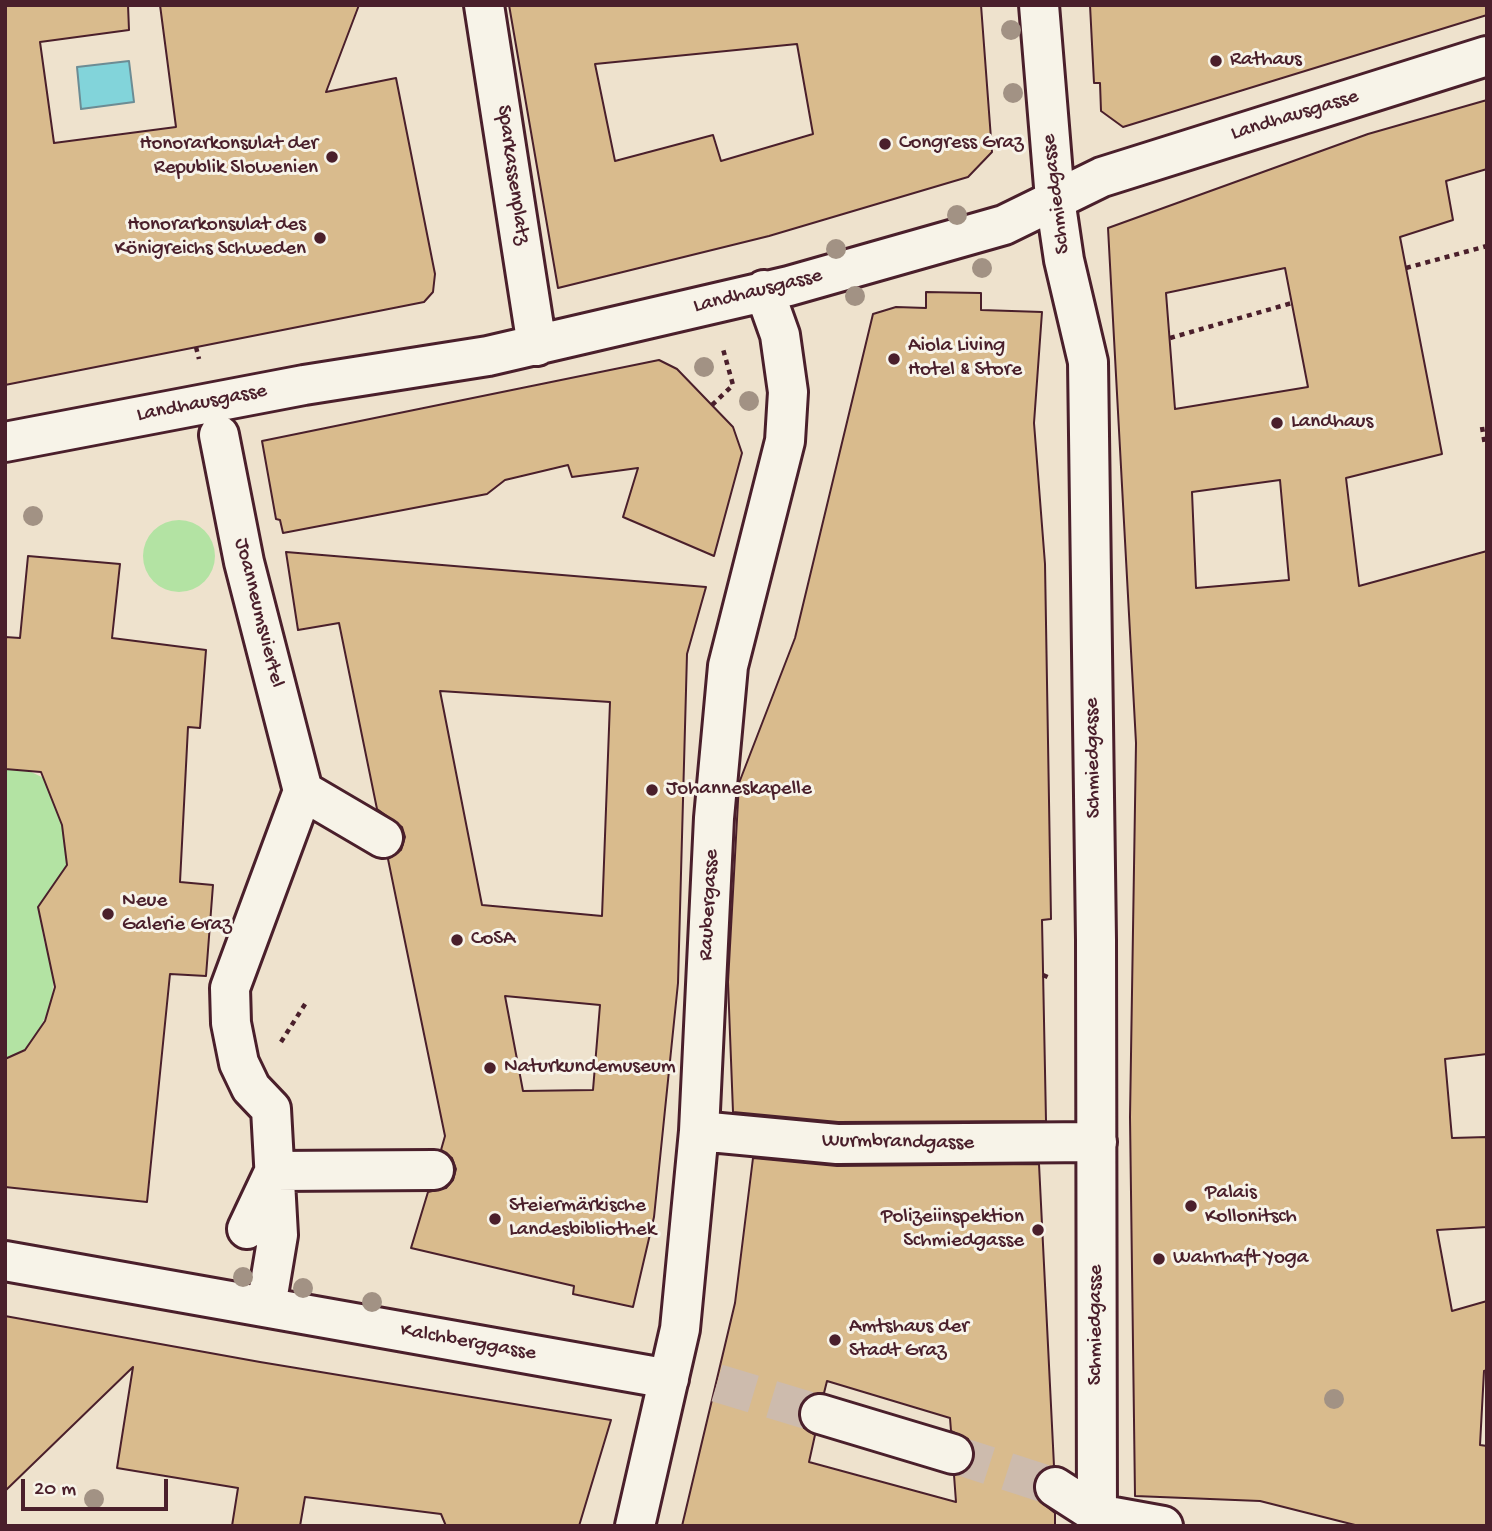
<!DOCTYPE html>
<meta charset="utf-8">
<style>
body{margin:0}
#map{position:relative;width:1492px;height:1531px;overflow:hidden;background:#eee2cd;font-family:"Gochi Hand",sans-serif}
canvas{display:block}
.frame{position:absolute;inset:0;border:7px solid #4a1f2b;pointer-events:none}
.scale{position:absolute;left:21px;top:1479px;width:147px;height:32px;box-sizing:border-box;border:4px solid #4a1f2b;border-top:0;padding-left:9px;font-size:21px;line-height:24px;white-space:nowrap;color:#4a1f2b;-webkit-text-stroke:5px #f7f3e8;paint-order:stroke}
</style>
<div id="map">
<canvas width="1492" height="1531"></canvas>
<div class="frame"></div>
<div class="scale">20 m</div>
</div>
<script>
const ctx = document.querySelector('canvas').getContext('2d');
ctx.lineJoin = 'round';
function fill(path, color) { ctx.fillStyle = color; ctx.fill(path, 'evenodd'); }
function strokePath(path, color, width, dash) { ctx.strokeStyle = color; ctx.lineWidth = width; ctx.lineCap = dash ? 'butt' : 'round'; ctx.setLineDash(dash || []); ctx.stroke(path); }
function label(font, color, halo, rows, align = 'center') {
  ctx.font = font + ' "Gochi Hand",sans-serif'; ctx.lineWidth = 6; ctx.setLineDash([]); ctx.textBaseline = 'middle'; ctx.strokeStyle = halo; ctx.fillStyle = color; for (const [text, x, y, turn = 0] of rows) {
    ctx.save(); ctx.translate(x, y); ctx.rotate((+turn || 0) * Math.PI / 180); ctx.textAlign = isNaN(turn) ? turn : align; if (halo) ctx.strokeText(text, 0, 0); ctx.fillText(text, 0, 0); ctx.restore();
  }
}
const green = new Path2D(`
 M143 556a36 36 0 1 1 72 0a36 36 0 1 1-72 0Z
 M5 769 29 771 46 779 62 815 68 870 47 929 42 931 45 945 49 944C58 1000 53 1005 26 1053L5 1059Z`);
const water = new Path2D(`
 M129 61 134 102 81 109 77 67Z`);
const building = new Path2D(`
 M5 5H128L129 30 40 42 54 143 176 127 160 5H359L326 92 396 78 435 274 433 292 424 302 5 385Z
 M509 5H981L992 152 968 177 769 236 558 288ZM797 44 813 134 721 161 713 135 615 161 595 64Z
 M1090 5H1487V15L1123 127 1101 111 1100 83H1094Z
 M1487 100V169L1446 181 1453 220 1400 237 1442 454 1346 478 1359 586 1487 551V1054L1445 1059 1452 1138 1487 1137V1227L1437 1230 1452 1311 1487 1301V1370L1484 1371 1480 1445 1487 1446V1526H1359L1260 1501 1135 1496 1130 1117 1136 743 1108 228 1368 134ZM1285 268 1308 387 1175 409 1166 293ZM1280 480 1289 580 1196 588 1192 492Z
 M926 292 981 293V310L1042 312 1034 423 1045 564 1051 919 1042 920 1046 1121 838 1122 733 1112 728 982 739 783 795 638 873 314 896 307 926 308Z
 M659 360 677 369 733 427 742 453 714 556 623 517 638 468 572 477 568 465 505 480 487 494 283 533 280 520 276 519 262 441Z
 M286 552 706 587 687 654 678 983 654 1217 633 1307 573 1294 574 1286 411 1248 428 1192 446 1188 453 1180 456 1169 452 1158 441 1150 445 1136 388 859 401 850 405 837 402 827 377 809 339 623 298 630ZM440 691 610 702 602 916 482 905ZM505 996 600 1005 593 1090 523 1091Z
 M28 556 120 564 112 638 206 650 200 728 188 727 180 882 213 885 206 976 170 974 147 1202 5 1187V1059L25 1050 45 1021 55 987 38 907 67 865 62 825 41 772 5 769V637L20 638Z
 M753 1158 837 1166 1039 1164 1054 1466 1037 1475 1033 1487 1036 1498 1055 1513V1526H682L735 1303ZM827 1381 950 1418 951 1431 968 1439 974 1450V1461L968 1469 954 1475 956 1502 809 1462 815 1435 804 1428 799 1420V1408L806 1398 824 1393Z
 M5 1316 260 1362 611 1420 579 1526H446L441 1514 305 1497 300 1526H232L238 1488 117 1468 133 1367 5 1491Z`);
const minorTunnel = new Path2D(`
 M717 1383 820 1414
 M953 1454 1055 1487`);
const path = new Path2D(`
 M1406 268 1487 246
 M1170 338 1292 303
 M196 347 199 359
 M712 405 733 385 723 349
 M1482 427 1485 445
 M1043 975 1052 979
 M281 1042 307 1001`);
const minor = new Path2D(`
 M484 5 537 346
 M1039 5 1055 199 1064 260 1088 362 1096 940 1097 1526
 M219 435 244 562 303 791 230 988 231 1023 239 1063 251 1088 271 1109 278 1235 266 1307
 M5 442 304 385 488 356 789 286 1004 225 1102 177 1487 56
 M303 791 383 838
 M699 1131 837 1144 1097 1142
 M275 1171 434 1170
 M247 1229 273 1174
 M5 1261 669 1379
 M820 1414 953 1454
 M1055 1487 1097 1514 1163 1526
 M635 1526 680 1329 699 1131 714 818 728 666 785 441 788 392 780 335 764 290`);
const trees = [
 [1011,30],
 [1013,93],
 [957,215],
 [836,249],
 [982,268],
 [855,296],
 [704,367],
 [749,401],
 [33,516],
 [243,1277],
 [303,1288],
 [372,1302],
 [1334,1399],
 [94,1499]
];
const markers = [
 [1216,61,7,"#4a1f2b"],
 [885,144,7,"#4a1f2b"],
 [332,157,7,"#4a1f2b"],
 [320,238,7,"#4a1f2b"],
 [894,359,7,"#4a1f2b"],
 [1277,423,7,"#4a1f2b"],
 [652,790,7,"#4a1f2b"],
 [108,914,7,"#4a1f2b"],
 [457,940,7,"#4a1f2b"],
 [490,1068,7,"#4a1f2b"],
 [1191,1206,7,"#4a1f2b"],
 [495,1219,7,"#4a1f2b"],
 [1038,1230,7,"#4a1f2b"],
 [1159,1259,7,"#4a1f2b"],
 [835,1340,7,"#4a1f2b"]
];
const poiNames = [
 ["Rathaus",1230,61],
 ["Congress Graz",899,144],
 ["Honorarkonsulat der",318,145,"right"],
 ["Republik Slowenien",318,169,"right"],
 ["Honorarkonsulat des",306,226,"right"],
 ["Königreichs Schweden",306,250,"right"],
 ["Aiola Living",908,347],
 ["Hotel & Store",908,371],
 ["Landhaus",1291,423],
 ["Johanneskapelle",666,790],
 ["Neue",122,902],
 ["Galerie Graz",122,926],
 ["CoSA",471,940],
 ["Naturkundemuseum",504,1068],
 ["Palais",1205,1194],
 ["Kollonitsch",1205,1218],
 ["Steiermärkische",509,1207],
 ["Landesbibliothek",509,1231],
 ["Polizeiinspektion",1024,1218,"right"],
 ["Schmiedgasse",1024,1242,"right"],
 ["Wahrhaft Yoga",1173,1259],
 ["Amtshaus der",849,1328],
 ["Stadt Graz",849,1352]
];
const streetNames = [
 ["Landhausgasse",1295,116,-17],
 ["Sparkassenplatz",512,175,82],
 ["Schmiedgasse",1057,194,-97],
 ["Landhausgasse",758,292,-14],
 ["Landhausgasse",202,404,-11],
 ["Joanneumsviertel",258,613,76],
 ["Schmiedgasse",1094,758,-91],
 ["Raubergasse",710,905,-87],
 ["Wurmbrandgasse",898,1143,1],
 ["Schmiedgasse",1097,1325,-90],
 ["Kalchberggasse",468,1343,10]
];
fill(green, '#b3e3a3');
fill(water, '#82d4da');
strokePath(water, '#6c8c94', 2);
fill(building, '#d9bb8d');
strokePath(building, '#4a1f2b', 2);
strokePath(minorTunnel, '#cdbbad', 38, [38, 19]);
strokePath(minor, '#4a1f2b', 44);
strokePath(path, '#4a1f2b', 4.5, [5, 5]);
strokePath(minor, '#f7f3e8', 38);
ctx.fillStyle = '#a29284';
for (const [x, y] of trees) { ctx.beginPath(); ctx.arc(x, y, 10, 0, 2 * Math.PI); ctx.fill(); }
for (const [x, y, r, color] of markers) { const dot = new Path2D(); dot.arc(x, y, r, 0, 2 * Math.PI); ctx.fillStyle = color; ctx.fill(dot); strokePath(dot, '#f7f3e8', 2.5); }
label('21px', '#4a1f2b', '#f7f3e8', poiNames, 'left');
label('21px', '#4a1f2b', '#f7f3e8', streetNames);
</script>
